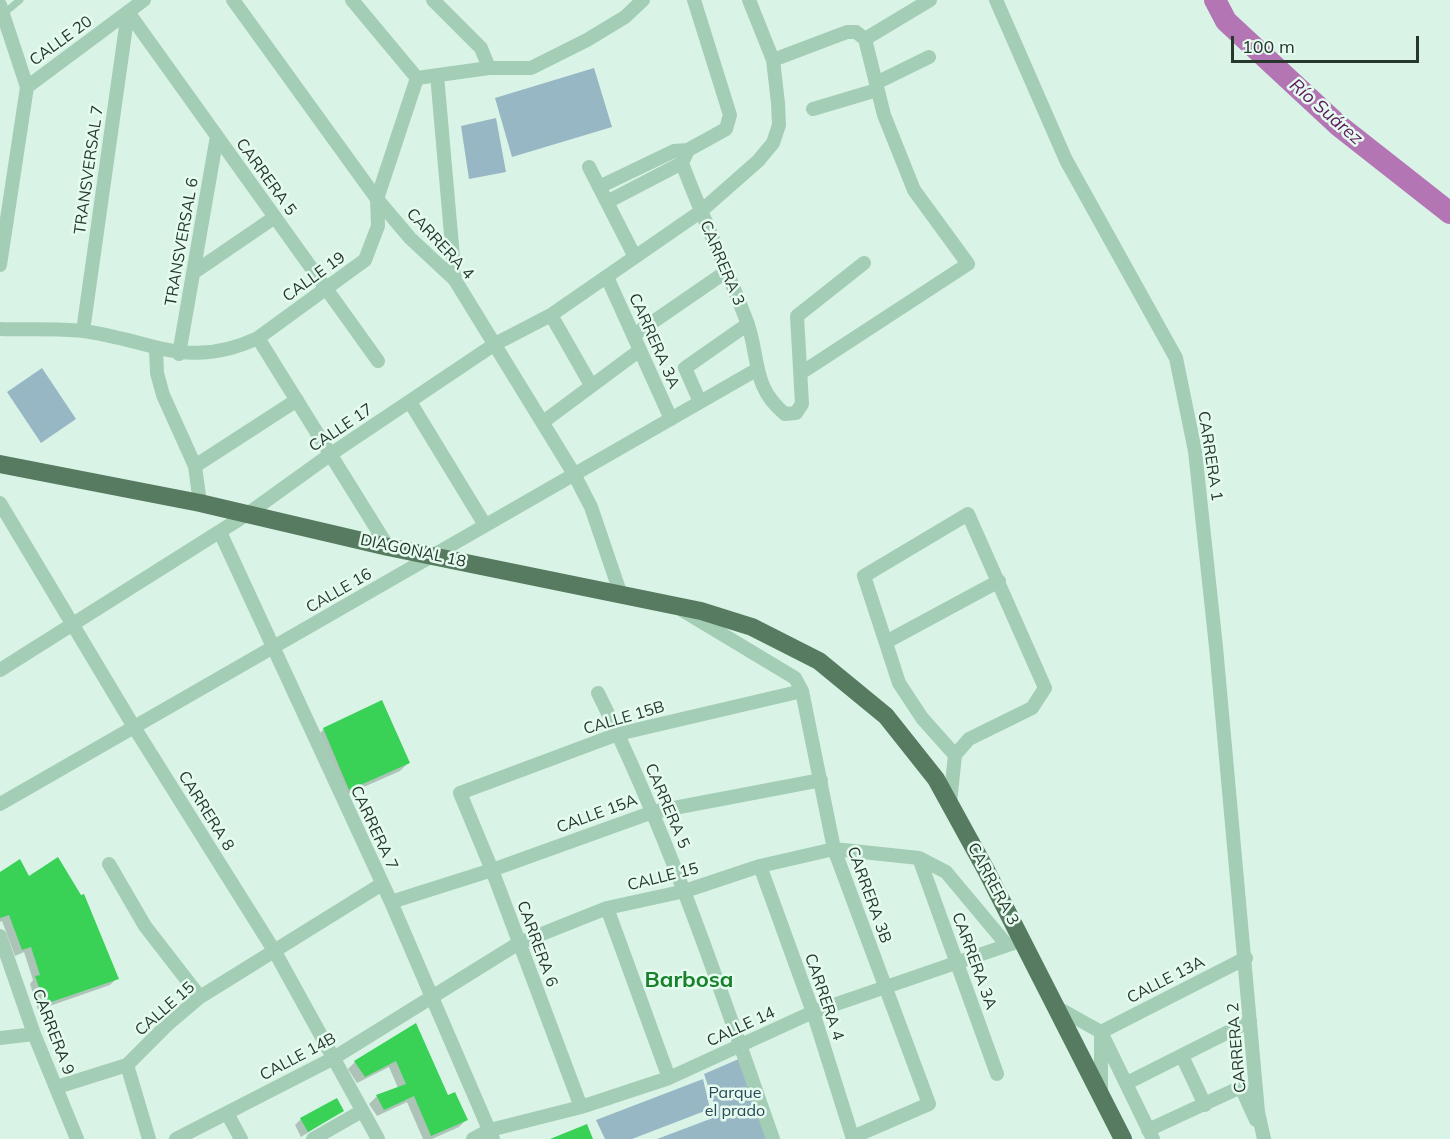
<!DOCTYPE html>
<meta charset="utf-8">
<style>
body{margin:0}
#map{position:relative;width:1450px;height:1139px;overflow:hidden;background:#d9f4e6;font-family:Mulish,sans-serif}
canvas{display:block}
.scale{position:absolute;left:1231px;top:36px;width:188px;height:27px;box-sizing:border-box;border:3px solid #26372b;border-top:0;padding-left:8px;font-size:18px;line-height:21px;white-space:nowrap;color:#26372b;-webkit-text-stroke:4px #e6fbf0;paint-order:stroke}
</style>
<div id="map">
<canvas width="1450" height="1139"></canvas>
<div class="scale">100 m</div>
</div>
<script>
const ctx = document.querySelector('canvas').getContext('2d');
ctx.lineJoin = 'round';
function fill(path, color) { ctx.fillStyle = color; ctx.fill(path, 'evenodd'); }
function strokePath(path, color, width, dash) { ctx.strokeStyle = color; ctx.lineWidth = width; ctx.lineCap = dash ? 'butt' : 'round'; ctx.setLineDash(dash || []); ctx.stroke(path); }
function label(font, color, halo, rows, align = 'center') {
  ctx.font = font + ' Mulish,sans-serif'; ctx.lineWidth = 5; ctx.setLineDash([]); ctx.textBaseline = 'middle'; ctx.strokeStyle = halo; ctx.fillStyle = color; for (const [text, x, y, turn = 0] of rows) {
    ctx.save(); ctx.translate(x, y); ctx.rotate((+turn || 0) * Math.PI / 180); ctx.textAlign = isNaN(turn) ? turn : align; if (halo) ctx.strokeText(text, 0, 0); ctx.fillText(text, 0, 0); ctx.restore();
  }
}
const green = new Path2D(`
 M594 68 612 127 512 157 495 98Z
 M496 118 506 172 469 179 461 126Z
 M42 368 76 419 41 443 7 392Z
 M741 1058 768 1139H657L718 1116 704 1074Z
 M703 1079 710 1109 632 1139H605L596 1120Z`);
const shadow = new Path2D(`
 M324 729 408 763 400 771 341 797 316 737Z
 M0 874 29 878 117 978 110 985 38 1010 30 984 33 980 24 952 15 956 2 921 0 922Z
 M415 1025 447 1097 467 1119 459 1127 432 1139H423L407 1102 377 1116 369 1104 376 1097 398 1088 389 1067 357 1083 348 1069 355 1062Z
 M342 1111 301 1137 295 1125 301 1119Z`);
const river = new Path2D(`
 M1215 0 1226 21 1338 125 1450 213`);
const building = new Path2D(`
 M382 700 410 763 349 790 323 728Z
 M58 857 81 895 84 894 119 979 45 1004 35 976 40 975 31 947 22 950 9 915 0 918V872L20 859 29 876Z
 M416 1023 448 1095 455 1092 468 1120 431 1136 414 1096 384 1110 376 1095 406 1084 396 1061 365 1077 354 1061Z
 M337 1098 344 1111 308 1132 300 1118Z
 M587 1124 593 1139H550Z`);
const lane = new Path2D(`
 M3 14 20 0`);
const street = new Path2D(`
 M233 0 377 199 410 238 455 280 574 474 591 507 621 595
 M352 0 417 78
 M433 0 481 48 489 68
 M694 0 730 115 726 129 688 150 682 163C702 217 727 268 747 322 760 357 751 386 785 414L796 413 802 404 797 316 864 263
 M996 0 1066 160 1176 358 1195 451 1216 647 1258 1112 1264 1139
 M0 5 27 87 0 265
 M128 12 378 361
 M865 39 930 0
 M773 60 847 32H856L865 39
 M437 75 455 280
 M417 78 489 68H531L587 40 625 17 643 0
 M876 83 929 57
 M27 87 144 0
 M813 109 877 90
 M589 167 635 257
 M599 187 674 151 688 150
 M607 202 682 163
 M193 273 275 217
 M607 277 671 419
 M551 315 591 385
 M0 329C27 330 56 328 83 331 152 340 187 371 258 338L365 260 378 226 377 199 417 78
 M83 331 128 12
 M634 335 727 271
 M258 338 388 547
 M156 349 157 373 163 395 195 466 200 503
 M179 354 217 136
 M801 373 968 264 914 190 884 115 865 39
 M410 402 485 525
 M700 402 685 368 748 324
 M543 422 640 350
 M195 466 297 400
 M0 503 134 727 275 952 378 1139
 M220 532 391 902 493 1139
 M682 610 795 678 802 691 834 849 929 1104 853 1137
 M886 642 999 581
 M0 670 249 513 331 454 495 344 551 315 700 212 758 161 773 143 779 125 778 103 773 60 749 0
 M598 693C669 836 720 988 773 1139
 M950 803 955 755 969 739 1032 708 1045 688 968 514 864 576 899 683 922 718 955 755
 M0 804 756 370
 M919 858 997 1074
 M109 864 145 926 200 997
 M760 866 813 1012 853 1139
 M391 902 492 870 653 812 821 780
 M607 908 669 1078
 M0 936 34 1034 77 1139
 M1058 1008 1101 1032
 M1101 1032 1246 958
 M1101 1032 1153 1139
 M0 1038 34 1034
 M1182 1056 1205 1105
 M127 1065 149 1139
 M1127 1083 1250 1021
 M57 1087 127 1065 167 1025 200 997 382 884
 M1101 1093V1037
 M581 1107 492 870 460 793 618 734 802 691
 M227 1113 241 1139
 M1148 1130 1241 1087 1256 1120
 M176 1139 332 1059 519 943 607 908 685 891 760 866 834 849 919 858 946 872 1007 945
 M313 1139 362 1111
 M473 1139 490 1130 581 1107 669 1078 813 1012 1014 943`);
const primary = new Path2D(`
 M0 464 200 503 388 547 701 611 752 627 819 661 886 716 936 779 986 870 1123 1139`);
const streetNames = [
 ["CALLE 20",61,41,-36],
 ["TRANSVERSAL 7",89,170,-82],
 ["CARRERA 5",266,177,54],
 ["TRANSVERSAL 6",182,242,-80],
 ["CARRERA 4",440,244,47],
 ["CARRERA 3",722,263,67],
 ["CALLE 19",314,277,-36],
 ["CARRERA 3A",654,341,66],
 ["CALLE 17",341,428,-34],
 ["CARRERA 1",1210,456,81],
 ["DIAGONAL 18",413,551,12],
 ["CALLE 16",339,591,-30],
 ["CALLE 15B",624,718,-16],
 ["CARRERA 5",667,806,67],
 ["CARRERA 8",206,811,58],
 ["CALLE 15A",597,814,-20],
 ["CARRERA 7",374,828,65],
 ["CALLE 15",663,877,-14],
 ["CARRERA 3",993,884,62],
 ["CARRERA 3B",869,895,70],
 ["CARRERA 6",537,944,70],
 ["CARRERA 3A",974,961,70],
 ["CALLE 13A",1166,980,-27],
 ["CARRERA 4",824,997,71],
 ["CALLE 15",165,1009,-41],
 ["CALLE 14",741,1027,-25],
 ["CARRERA 9",53,1032,69],
 ["CARRERA 2",1237,1048,-95],
 ["CALLE 14B",298,1057,-28]
];
const parkNames = [
 ["Parque",735,1093],
 ["el prado",735,1111]
];
const waterNames = [
 ["Río Suárez",1326,112,41]
];
const districtNames = [
 ["Barbosa",689,980]
];
fill(green, '#98b7c4');
fill(shadow, '#0003');
strokePath(river, '#b375b3', 22);
fill(building, '#3ad157');
strokePath(lane, '#a4cdb5', 7);
strokePath(street, '#a4cdb5', 14);
strokePath(primary, '#567b60', 18);
label('16px', '#26372b', '#e6fbf0', streetNames);
label('16px', '#284958', '#e6fbf0', parkNames);
label('italic 18px', '#5d185c', '#e6fbf0', waterNames);
label('bold 22px', '#17822b', '#e6fbf0', districtNames);
</script>
